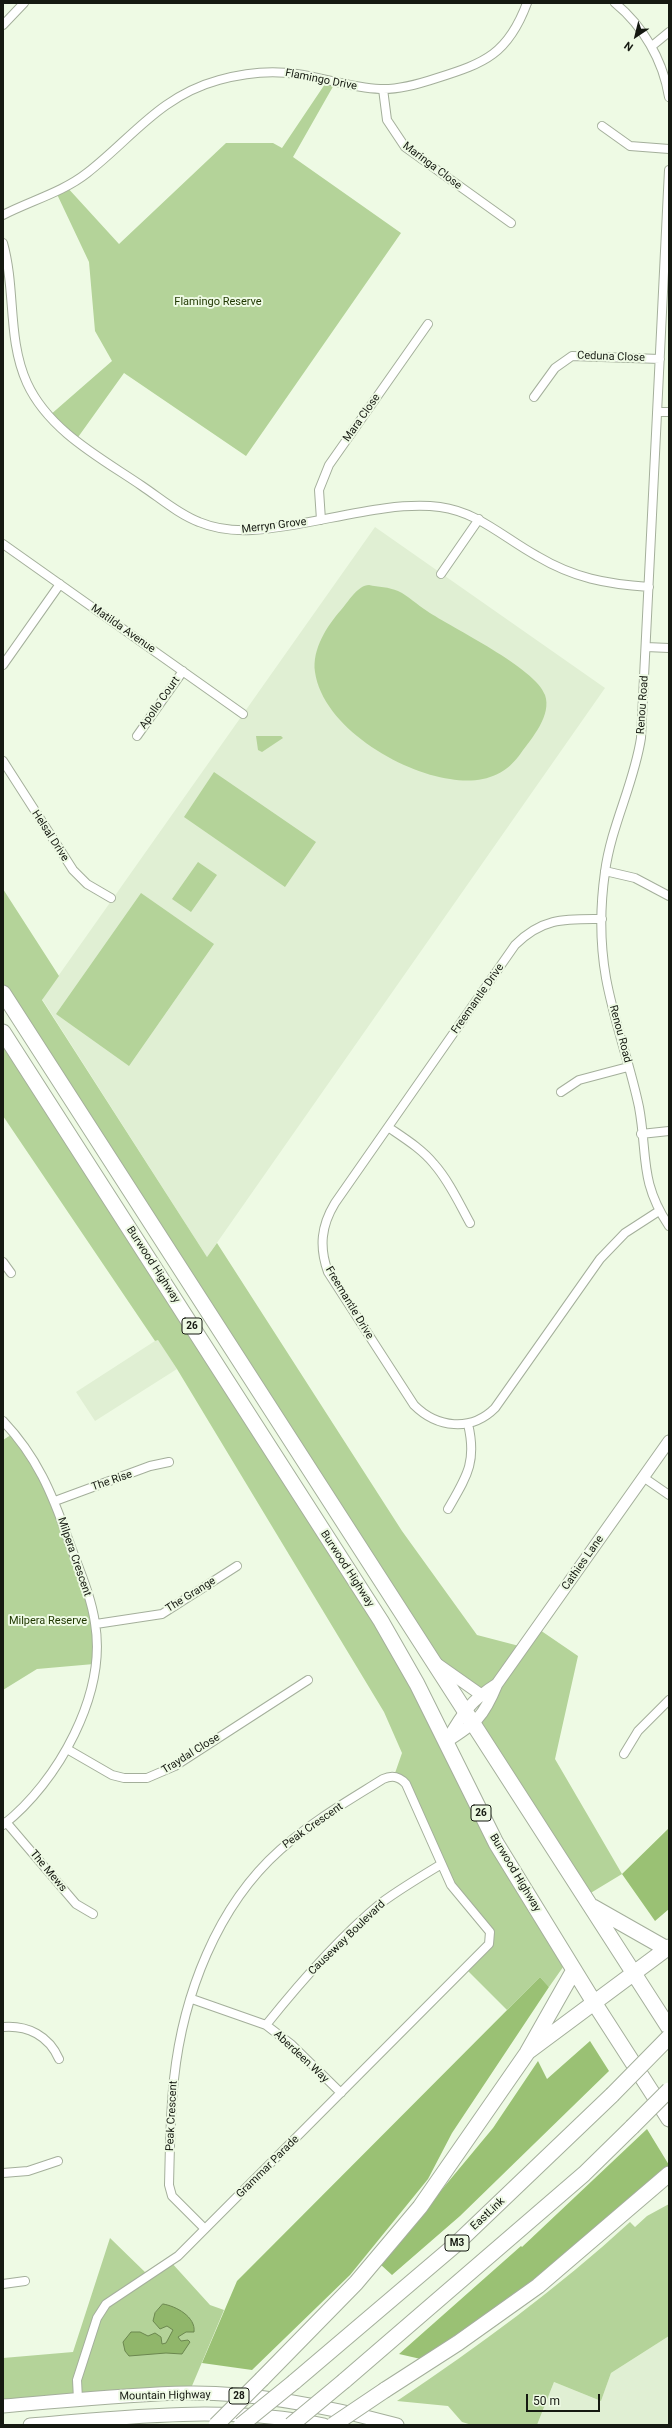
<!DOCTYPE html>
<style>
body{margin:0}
#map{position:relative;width:672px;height:2428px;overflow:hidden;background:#eefae4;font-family:Roboto,sans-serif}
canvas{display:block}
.frame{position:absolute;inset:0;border:4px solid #151911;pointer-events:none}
.north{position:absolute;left:616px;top:16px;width:40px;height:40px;-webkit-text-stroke:3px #eefae4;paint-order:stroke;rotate:215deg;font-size:11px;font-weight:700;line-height:16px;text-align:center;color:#151911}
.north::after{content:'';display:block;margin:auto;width:14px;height:18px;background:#151911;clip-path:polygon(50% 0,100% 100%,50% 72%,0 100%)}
.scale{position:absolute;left:526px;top:2394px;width:74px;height:18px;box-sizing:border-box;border:2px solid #151911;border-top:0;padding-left:5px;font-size:12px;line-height:14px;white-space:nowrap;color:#151911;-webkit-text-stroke:3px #eefae4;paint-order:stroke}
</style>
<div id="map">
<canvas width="672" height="2428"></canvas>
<div class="frame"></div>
<div class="north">N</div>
<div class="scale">50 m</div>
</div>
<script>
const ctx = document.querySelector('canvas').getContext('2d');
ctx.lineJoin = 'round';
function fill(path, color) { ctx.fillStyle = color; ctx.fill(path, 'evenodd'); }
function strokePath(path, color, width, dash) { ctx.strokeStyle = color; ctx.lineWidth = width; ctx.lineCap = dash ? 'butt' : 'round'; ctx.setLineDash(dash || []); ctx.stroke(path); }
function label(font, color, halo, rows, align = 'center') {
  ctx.font = font + ' Roboto,sans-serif'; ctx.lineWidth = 4; ctx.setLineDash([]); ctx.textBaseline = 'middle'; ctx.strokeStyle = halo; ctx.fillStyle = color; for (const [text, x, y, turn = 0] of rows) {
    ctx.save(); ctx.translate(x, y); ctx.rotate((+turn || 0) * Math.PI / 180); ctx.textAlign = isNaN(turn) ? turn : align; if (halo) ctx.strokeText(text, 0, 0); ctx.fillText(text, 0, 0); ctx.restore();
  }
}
const built = new Path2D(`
 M375 527 605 688 207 1257 42 999Z
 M158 1339 177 1369 95 1421 76 1392Z
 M669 2336V2425H537L554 2382 601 2401 611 2373Z`);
const green = new Path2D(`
 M327 81 335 83 293 157 401 233 246 456 124 373 76 440 49 416 112 361 95 331 89 262 55 190 66 186 119 244 226 143H273L282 148Z
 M369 585C378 587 389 587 398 591 409 596 417 605 427 611 452 628 536 668 545 695 552 715 532 738 521 753 504 778 478 784 450 779 400 772 323 727 315 672 312 649 327 626 341 610 348 602 358 585 369 585Z
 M256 736H281L283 738 262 752 258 750Z
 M214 772 316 842 285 887 184 817Z
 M198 862 217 875 191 912 172 899Z
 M3 889 59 976 42 1000 207 1257 217 1243 402 1531 477 1635 523 1647 537 1628 578 1656 555 1759 622 1874 584 1897 473 1725 489 1702 433 1662 3 993Z
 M141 893 214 944 129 1066 56 1014Z
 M3 1032 381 1621 568 1960 549 1987 540 1977 507 2010 466 1969 491 1936 456 1893 406 1784 394 1776 402 1753 384 1712 177 1369 158 1340 155 1341 3 1116Z
 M14 1433 37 1465 92 1610 94 1664 37 1669 3 1690V1440Z
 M669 2204V2336L611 2373 601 2401 554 2382 537 2425H472L462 2422 448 2406 397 2401C479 2346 557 2289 630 2222L635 2227 647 2216Z
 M110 2238 148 2275 170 2261 210 2305 224 2310 189 2393 3 2406V2358L73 2352Z`);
const forest = new Path2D(`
 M669 1828V1909L655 1921 622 1874Z
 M540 1977 549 1987 452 2133 428 2179 350 2275 252 2370 202 2363 237 2281Z
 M590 2041 609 2071 460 2216 392 2275 380 2264 493 2128 538 2061 547 2079Z
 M647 2129 669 2165 648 2186 543 2275 425 2360 399 2354 521 2246 522 2247Z`);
const water = new Path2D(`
 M163 2304C176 2306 196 2317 194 2332H186L178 2337 181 2341 188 2340 190 2342 182 2354 166 2353 129 2356 125 2351 123 2342 131 2332H140L148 2336 155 2333 161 2337 162 2344 166 2343 173 2330 167 2326 160 2329 153 2321 155 2313Z`);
const street = new Path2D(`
 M615 3C643 26 663 60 669 97
 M3 25 24 3
 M652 46 669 32
 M383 89 387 120 405 147 511 223
 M602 126 630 146 669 149
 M669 170 641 738C634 784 611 826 605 872 600 907 600 944 606 978 614 1022 630 1064 639 1107 648 1156 639 1181 669 1226
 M3 215C30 201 63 192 87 173 132 138 160 96 219 80 244 73 271 70 297 74 325 78 351 88 380 89 399 90 419 84 437 78 485 63 508 54 527 3
 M3 243C16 289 7 339 27 383 49 431 101 458 142 486 160 498 178 514 199 522 216 529 234 531 252 530 312 527 381 500 440 507 478 512 504 538 537 556 574 578 606 584 649 587
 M534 397 555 368 572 356 660 359
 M657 412H669
 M321 520 319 490 329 465 428 324
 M3 544 243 714
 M441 574 479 519
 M646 647 669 648
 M3 665 60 584
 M137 736 183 671
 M3 761 73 870 87 884 111 898
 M605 871 635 878 669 896
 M602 919C566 919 543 917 515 945L335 1203C321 1226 319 1247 328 1272L414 1405C437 1428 471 1432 495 1408L600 1259 625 1233 659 1211
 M561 1092 579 1080 628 1067
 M388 1127C404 1138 422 1149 434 1164 449 1181 459 1203 470 1223
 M641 1134 669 1131
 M3 1262 11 1273
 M3 1421C37 1457 52 1493 68 1539 78 1567 91 1595 95 1623 107 1694 58 1782 3 1825
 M643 1477 669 1495
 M55 1501 150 1466 169 1462
 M448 1509C467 1476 477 1462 468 1424
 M96 1624 162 1614 237 1566
 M67 1749 112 1775 124 1778H147L175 1766 308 1680
 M624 1754 638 1731 669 1700
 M6 1822 76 1904 93 1914
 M192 1999 266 2025 292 2045 341 2093
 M266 2025C298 1985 342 1935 381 1903 400 1889 420 1877 440 1865
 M3 2027C28 2025 49 2036 59 2059
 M3 2173 28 2171 58 2161
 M3 2284 25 2281
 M78 2399 77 2380 97 2318 106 2304 178 2256 489 1944 490 1932 451 1885 406 1784C399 1776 392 1775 383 1779 348 1801 311 1822 280 1850 217 1906 183 1995 174 2079 170 2114 170 2149 169 2185L172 2196 205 2229`);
const secondary = new Path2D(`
 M436 1663 480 1694
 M447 1740C462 1714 471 1700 497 1684
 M446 1742C476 1723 483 1718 497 1684L669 1441`);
const primary = new Path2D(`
 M3 2406C64 2401 126 2394 188 2393 257 2392 330 2407 397 2425
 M30 2425C128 2417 226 2405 324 2425`);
const highway = new Path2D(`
 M3 993 669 2028
 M3 1032 381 1621 417 1684 496 1843 595 2004 669 2119
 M593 1907 667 1949
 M529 2051 669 1947
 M262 2379 356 2283 420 2207 527 2053 574 1970
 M344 2381 584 2174 632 2127
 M294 2382 454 2246 612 2095
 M385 2390 458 2343 538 2286 669 2174`);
const highwayBridge = new Path2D(`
 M612 2095 669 2037
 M632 2127 669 2090
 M216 2425 262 2379
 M241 2425 294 2382
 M291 2425 344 2381
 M333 2425 385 2390`);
const shields = [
 [192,1326,20],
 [481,1813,20],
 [457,2243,24],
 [239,2396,20]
];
const shieldNames = [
 ["26",192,1326],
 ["26",481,1813],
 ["M3",457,2243],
 ["28",239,2396]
];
const streetNames = [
 ["Flamingo Drive",321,80,11],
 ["Maringa Close",432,166,37],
 ["Ceduna Close",611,357,2],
 ["Mara Close",362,418,-55],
 ["Merryn Grove",274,526,-7],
 ["Matilda Avenue",123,629,35],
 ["Apollo Court",160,703,-55],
 ["Renou Road",643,705,-86],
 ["Helsal Drive",50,836,57],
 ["Freemantle Drive",478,999,-55],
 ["Renou Road",620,1034,75],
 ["Burwood Highway",153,1265,57],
 ["Freemantle Drive",349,1303,59],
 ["The Rise",112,1481,-19],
 ["Milpera Crescent",74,1557,71],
 ["Cathies Lane",583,1563,-55],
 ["Burwood Highway",347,1569,57],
 ["The Grange",191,1595,-32],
 ["Traydal Close",191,1754,-32],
 ["Peak Crescent",313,1826,-35],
 ["The Mews",48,1871,50],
 ["Burwood Highway",515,1873,59],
 ["Causeway Boulevard",347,1938,-44],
 ["Aberdeen Way",301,2057,43],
 ["Peak Crescent",172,2116,-87],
 ["Grammar Parade",268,2167,-45],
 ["EastLink",488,2214,-43],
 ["Mountain Highway",165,2396,-1]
];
const parkNames = [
 ["Flamingo Reserve",218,302],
 ["Milpera Reserve",48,1621]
];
fill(built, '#e0efd3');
fill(green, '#b4d399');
fill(forest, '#9ac174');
fill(water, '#90b66a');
strokePath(water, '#6b874f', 1);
strokePath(street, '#a4af9b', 10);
strokePath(secondary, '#a4af9b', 13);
strokePath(primary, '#a4af9b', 15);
strokePath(highway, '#a4af9b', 17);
strokePath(street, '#fff', 8);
strokePath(secondary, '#fff', 11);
strokePath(primary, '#fff', 13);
strokePath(highway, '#fff', 15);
strokePath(highwayBridge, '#a4af9b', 17, []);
strokePath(highwayBridge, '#fff', 15);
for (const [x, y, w] of shields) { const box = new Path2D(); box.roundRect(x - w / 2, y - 8, w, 16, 3); ctx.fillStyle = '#eefae4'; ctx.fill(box); strokePath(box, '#151911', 1); }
label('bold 10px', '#151911', null, shieldNames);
label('11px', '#151911', '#eefae4', streetNames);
label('11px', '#1f3700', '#eefae4', parkNames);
</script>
